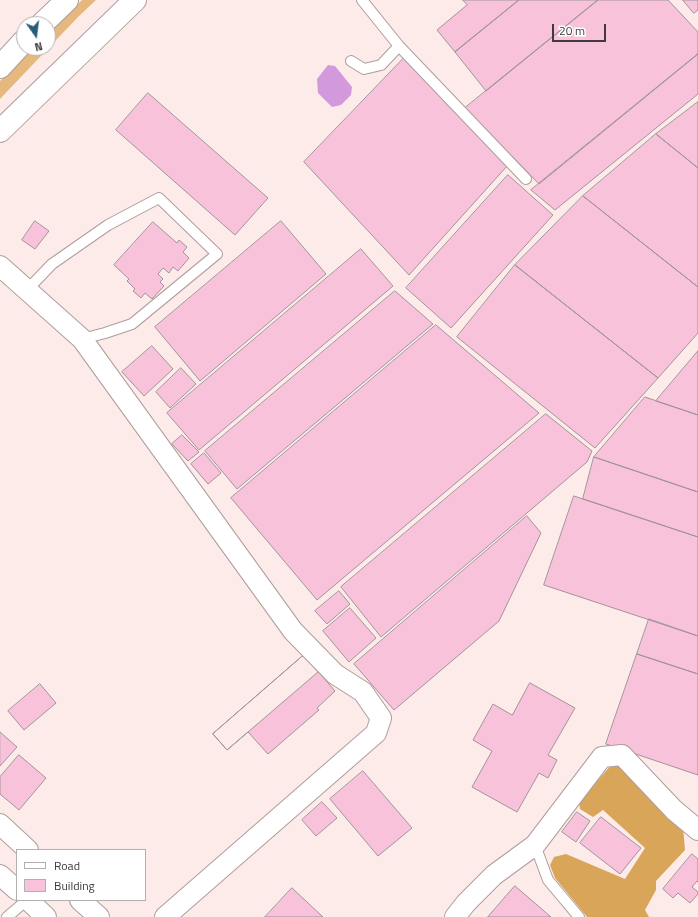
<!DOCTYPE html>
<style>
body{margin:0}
#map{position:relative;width:698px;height:917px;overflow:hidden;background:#fdebea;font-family:"Titillium Web",sans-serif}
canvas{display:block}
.legend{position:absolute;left:16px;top:849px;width:130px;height:52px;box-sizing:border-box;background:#fff;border:1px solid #b3b0b0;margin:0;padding:5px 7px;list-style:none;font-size:12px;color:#413a3a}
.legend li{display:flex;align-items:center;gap:8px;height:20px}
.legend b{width:20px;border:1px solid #b3b0b0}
.north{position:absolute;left:16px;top:16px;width:40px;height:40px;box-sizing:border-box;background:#fff;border:1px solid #b3b0b0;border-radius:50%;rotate:166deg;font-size:11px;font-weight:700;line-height:16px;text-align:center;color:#413a3a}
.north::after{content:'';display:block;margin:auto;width:14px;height:18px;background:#285c78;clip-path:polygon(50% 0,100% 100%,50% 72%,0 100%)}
.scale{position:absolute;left:552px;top:24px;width:54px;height:18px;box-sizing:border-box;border:2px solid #413a3a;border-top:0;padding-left:5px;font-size:12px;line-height:14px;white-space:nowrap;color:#413a3a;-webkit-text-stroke:3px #fff;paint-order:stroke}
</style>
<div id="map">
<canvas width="698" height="917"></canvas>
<ul class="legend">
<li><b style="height:5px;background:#fff"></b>Road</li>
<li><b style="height:11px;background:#f7c2da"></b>Building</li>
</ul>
<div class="north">N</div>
<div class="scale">20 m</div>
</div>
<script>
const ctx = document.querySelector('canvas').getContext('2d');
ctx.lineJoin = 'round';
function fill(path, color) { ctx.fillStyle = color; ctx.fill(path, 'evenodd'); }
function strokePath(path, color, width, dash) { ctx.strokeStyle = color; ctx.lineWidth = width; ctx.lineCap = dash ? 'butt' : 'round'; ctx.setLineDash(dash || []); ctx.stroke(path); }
const green = new Path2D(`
 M82 0H96L78 17 0 99V81L33 48H48V33Z`);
const forest = new Path2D(`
 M613 763 626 768 683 827 685 850 656 881V890L645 910 649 917H587L555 878 550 865 554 857 566 854 625 879 645 848 603 810 593 817 580 809 579 802Z`);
const water = new Path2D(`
 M328 65 335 66 352 87 351 95 341 105 332 107 318 93 317 79Z`);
const building = new Path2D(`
 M463 0H519L455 52 437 30 467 5Z
 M519 0H598L486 91 455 52Z
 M598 0H668L698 32V54L539 184 465 108Z
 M683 0H698V10L694 13Z
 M698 54V94L555 210 531 190Z
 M405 57 508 165 409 275 304 162Z
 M148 93 268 198 235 235 116 130Z
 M698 102V168L656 134Z
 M656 134 698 168V287L583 196Z
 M508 175 553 215 451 328 406 288Z
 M583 196 698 287V333L658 378 515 265Z
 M35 221 49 231 35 249 22 240Z
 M281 221 326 274 200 381 155 327Z
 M153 222 177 243 179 240 187 247 183 252 189 258 178 271 173 267 169 273 163 268 158 274 163 279 160 282 164 286 152 299 145 293 141 298 133 291 135 289 127 281 129 279 114 265Z
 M361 249 393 286 199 450 167 413Z
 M515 265 658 378 595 448 457 337Z
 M395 291 433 324 237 489 205 451Z
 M436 325 539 413 317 600 231 498Z
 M152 346 173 369 144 396 122 372Z
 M698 351V415L656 401Z
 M181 368 196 384 170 408 156 392Z
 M645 397 698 415V492L594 457Z
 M546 414 592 451 587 462 381 637 341 587Z
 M182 435 199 452 188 461 172 444Z
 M204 453 221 473 208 484 191 464Z
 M594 457 698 492V537L583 499Z
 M574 496 698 537V636L544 585Z
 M527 516 541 533 499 621 394 710 354 664Z
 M339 591 350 604 327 624 315 611Z
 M350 608 376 638 349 662 323 631Z
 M649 619 698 636V674L637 654Z
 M637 654 698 674V775L606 744Z
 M304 655 318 672 227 750 213 734Z
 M304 655 335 691 317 708 319 710 268 754 248 732 227 750 213 734Z
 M530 683 575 708 548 755 557 760 548 778 539 773 517 812 472 787 492 751 473 740 493 704 512 715Z
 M40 684 56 703 24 730 8 711Z
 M0 732 17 747 0 766Z
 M19 755 46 778 19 810 0 794V777Z
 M363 771 412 828 378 856 330 799Z
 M322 802 337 818 316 836 302 820Z
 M577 812 590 821 576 842 562 832Z
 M601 817 641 848 620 874 580 843Z
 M692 854 698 859V882L697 881 692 887 698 892V894L690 903 678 893 673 898 663 889Z
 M515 886 551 917H488Z
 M292 888 323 917H265Z`);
const lane = new Path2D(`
 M362 0 399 46 526 179
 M351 61 364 69 381 65 399 46
 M27 290 52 264 108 225 159 198 217 254 132 324 105 333 82 339
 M535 845 548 880 579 917
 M7 917 27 900`);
const street = new Path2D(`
 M0 266 82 339 293 631 335 674 363 692 381 718 376 733 165 917
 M0 824 28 850
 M0 875 17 890
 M28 900 46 917
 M80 900 99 917
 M455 917 466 903 494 875 535 845 602 757 622 755 674 810 698 830`);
const highway = new Path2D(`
 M42 24 67 0
 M0 67 24 41
 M0 131 135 0`);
fill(green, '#e5b97d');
fill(forest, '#d9a558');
fill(water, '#d299dd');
fill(building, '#f7c2da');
strokePath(building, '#a2939a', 1);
strokePath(lane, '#af9d9d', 12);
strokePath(street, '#af9d9d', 22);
strokePath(highway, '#af9d9d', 24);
strokePath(lane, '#fff', 10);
strokePath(street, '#fff', 20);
strokePath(highway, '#fff', 22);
</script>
